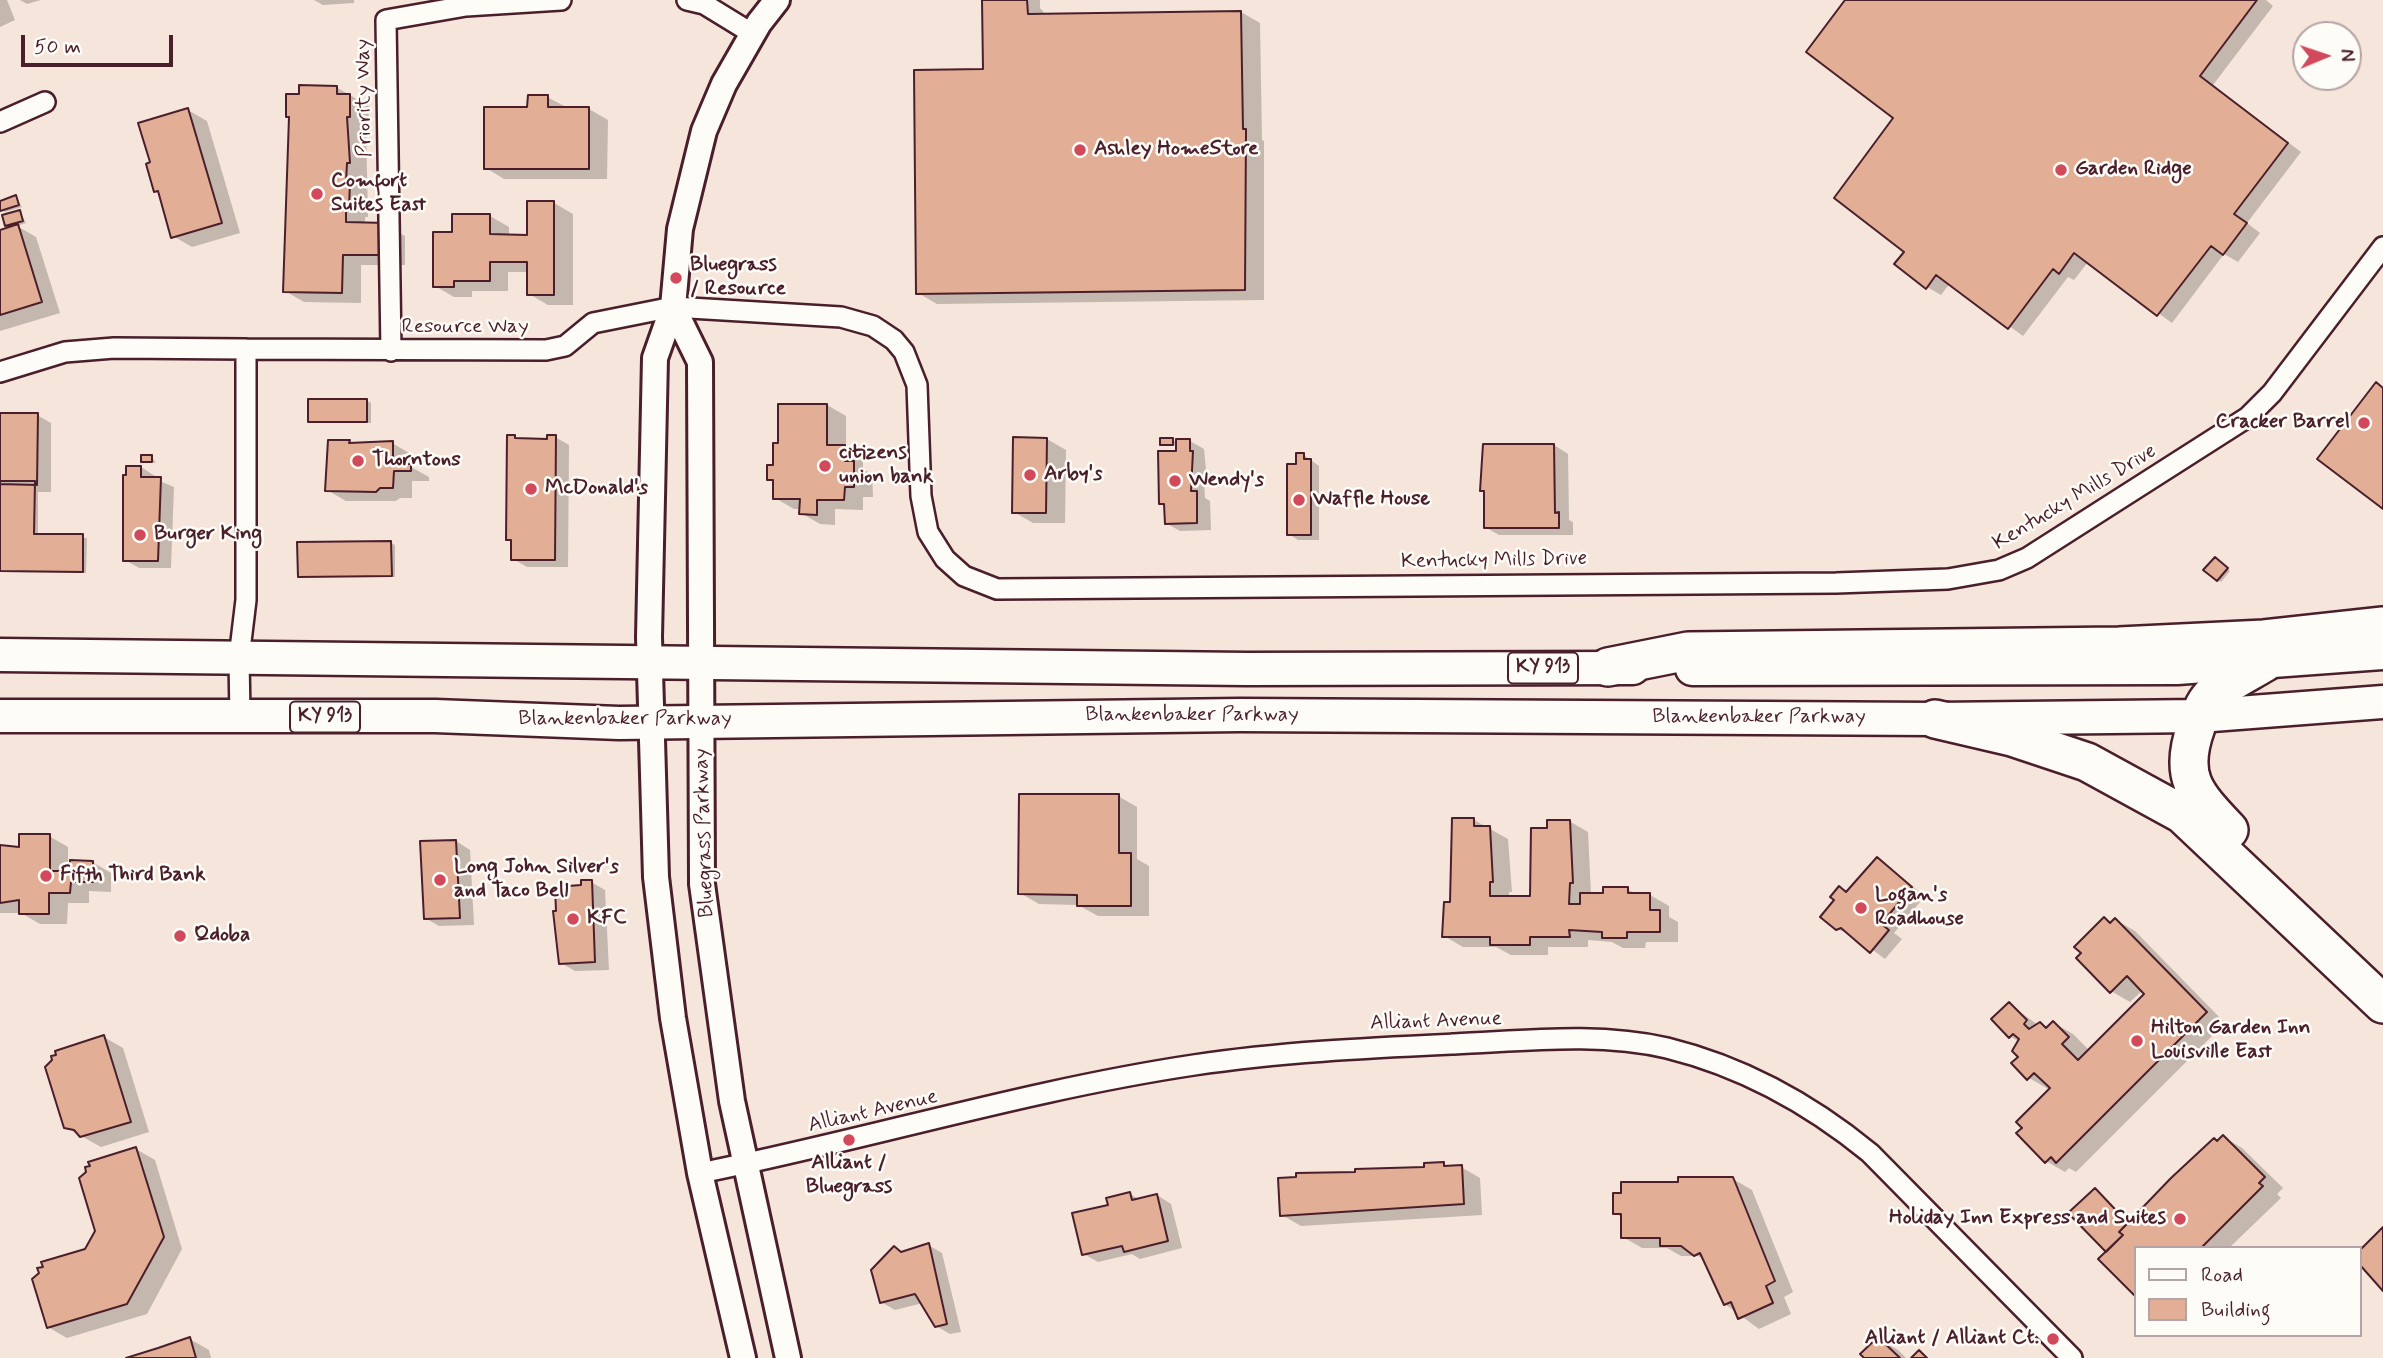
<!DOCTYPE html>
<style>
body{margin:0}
#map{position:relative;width:2383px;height:1358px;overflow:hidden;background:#f5e5da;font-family:Mynerve,sans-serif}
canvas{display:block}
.legend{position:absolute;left:2134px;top:1246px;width:228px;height:91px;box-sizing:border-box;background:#fdfcf7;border:2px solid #b5a4a5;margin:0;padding:9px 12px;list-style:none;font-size:21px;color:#4a1f2b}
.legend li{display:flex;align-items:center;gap:14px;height:35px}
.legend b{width:35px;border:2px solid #b5a4a5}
.north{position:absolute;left:2292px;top:21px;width:70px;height:70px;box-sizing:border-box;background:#fdfcf7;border:2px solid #b5a4a5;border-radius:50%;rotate:88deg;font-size:19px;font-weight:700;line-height:28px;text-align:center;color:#4a1f2b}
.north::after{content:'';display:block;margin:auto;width:24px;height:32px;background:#d1495b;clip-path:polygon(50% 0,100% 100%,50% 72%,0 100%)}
.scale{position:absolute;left:21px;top:35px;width:152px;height:32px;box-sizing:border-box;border:4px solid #4a1f2b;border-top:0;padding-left:9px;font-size:21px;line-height:24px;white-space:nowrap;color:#4a1f2b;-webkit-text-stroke:5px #fdfcf7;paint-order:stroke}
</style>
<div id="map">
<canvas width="2383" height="1358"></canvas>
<ul class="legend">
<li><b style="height:9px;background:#fdfcf7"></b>Road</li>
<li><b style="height:19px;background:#e2ae96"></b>Building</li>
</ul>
<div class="north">N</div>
<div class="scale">50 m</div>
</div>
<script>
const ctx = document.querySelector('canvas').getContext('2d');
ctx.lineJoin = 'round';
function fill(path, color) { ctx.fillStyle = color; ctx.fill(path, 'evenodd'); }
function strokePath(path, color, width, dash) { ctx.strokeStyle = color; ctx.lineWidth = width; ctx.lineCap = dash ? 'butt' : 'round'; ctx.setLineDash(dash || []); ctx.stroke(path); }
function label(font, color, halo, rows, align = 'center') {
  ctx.font = font + ' Mynerve,sans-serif'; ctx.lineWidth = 5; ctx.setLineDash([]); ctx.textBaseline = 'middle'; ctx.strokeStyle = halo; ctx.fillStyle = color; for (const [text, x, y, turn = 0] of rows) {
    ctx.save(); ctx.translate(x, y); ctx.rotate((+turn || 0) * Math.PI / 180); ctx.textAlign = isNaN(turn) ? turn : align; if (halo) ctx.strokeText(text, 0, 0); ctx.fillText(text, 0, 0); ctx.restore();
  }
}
const shadow = new Path2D(`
 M0 0H7L15 20 0 27Z
 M20 0H41L27 4Z
 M314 0H354V3L323 5Z
 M984 0H1040V8L1046 15 1241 12 1260 23 1262 140 1264 141V300L937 304 918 293 985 71Z
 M1847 0H2266L2273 6 2213 85 2301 152 2247 223 2260 233 2238 262 2224 254 2172 323 2088 262 2074 280 2068 277 2023 336 1950 283 1941 295 1927 287 1906 251 1896 118Z
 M336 87 369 106 368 127H366L368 217H365V224L386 225 405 236V265H361V303L304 302 285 291 291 118 287 116 301 96Z
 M547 97 566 107 589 109 608 120 607 179H504L486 168 529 109Z
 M188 110 207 121 240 233 192 247 173 236 160 194 156 191 152 164Z
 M16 197 22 207 5 212 1 209 0 202Z
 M554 203 573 214V305H548L529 294V272H508V291H472V297H454L435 286 454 234 490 216 509 227V236H529Z
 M20 212 26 223 17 226 36 237 60 313 0 331V231L12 228 7 225Z
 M367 401 371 403V423L310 421Z
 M827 405 846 416V448L863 458V469L872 474 873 497H863V510L835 509V525L820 524 801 513V509H794L775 498V482L769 479 780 445Z
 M0 415H37L51 423V492H38V536L87 538 86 573 0 572Z
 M515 437 520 440 549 441 555 437 569 445 568 567H527L513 559V542L508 539Z
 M1047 439 1066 450 1065 523H1033L1014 512Z
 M1172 440 1178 443 1190 441 1204 449 1207 479H1204L1205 498 1210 501 1211 530 1180 531 1166 523V506L1161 503 1178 446 1162 444Z
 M349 442 354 445 392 443 411 454V467L429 477V481H412V498H400L396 501H346L327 490Z
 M1554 445 1568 454 1569 520 1573 522V535H1499L1485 527V492L1481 490Z
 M1304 455 1319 466V540H1298L1289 534 1297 466Z
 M152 457 156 463 143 461Z
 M141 467 155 476V479L174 487 171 568H139L125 560Z
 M391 543 395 545V577L300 576Z
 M2219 561 2230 571 2221 582 2218 580Z
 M1118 796 1137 807V859L1149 866V916H1098L1078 905 1039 904 1020 893Z
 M1474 820 1508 839 1512 892H1509V898H1532L1548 830 1569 821 1588 832 1591 894 1627 889 1638 895H1650L1669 906V917L1678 922V942H1646L1645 948H1623L1612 942 1588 940V947H1548V955H1511L1496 947H1463L1444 936Z
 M49 836 68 847V877L92 862 111 873V892L89 891V903H68L67 924H40L21 913H0V848L21 849Z
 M456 841 470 850 474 925 439 926 425 918Z
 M1877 859 1925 896 1894 933 1902 939 1885 959 1854 936 1837 929 1839 888 1848 893Z
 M591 882 605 890 609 970 575 971 561 963 583 887Z
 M2104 919 2112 924 2116 920 2135 931 2225 1023 2076 1172 2069 1168 2065 1172 2046 1161 2050 1090 2029 1078 2020 1057 2019 1042 2010 1036 2009 1004 2038 1025 2048 1029 2054 1023 2073 1034 2090 1051 2147 994 2143 990 2130 1002 2111 991Z
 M104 1037 123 1048 149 1132 101 1147 65 1127 54 1061Z
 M2223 1137 2242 1148 2283 1188 2277 1194 2281 1198 2229 1248H2136V1295L2101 1259 2108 1252 2095 1190 2129 1224Z
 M136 1149 155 1160 182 1249 147 1314 67 1338 48 1327Z
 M1443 1164 1450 1167H1461L1480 1178 1482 1215 1301 1226 1282 1215 1357 1174 1426 1169Z
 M1733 1179 1752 1190 1793 1292 1784 1297 1791 1314 1759 1329 1725 1304 1705 1260 1698 1256H1681L1667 1248H1642L1623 1237V1218L1615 1213 1680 1184Z
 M1130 1194 1140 1200 1157 1195 1171 1204 1182 1248 1140 1259 1132 1254 1098 1262 1084 1254 1110 1206Z
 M928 1245 942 1253 961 1332 950 1334 936 1326 923 1303 895 1310 881 1302 895 1248 904 1253Z
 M190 1339 209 1350 211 1358H127Z
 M1879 1339 1898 1350 1906 1358H1866Z`);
const building = new Path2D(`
 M982 0H1027L1028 14 1241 11 1243 129H1246L1245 290 916 294 914 70 983 69Z
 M1845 0H2257L2200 76 2288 143 2234 214 2247 223 2223 255 2211 246 2157 316 2074 253 2059 274 2053 269 2008 329 1936 275 1926 289 1894 264 1904 252 1834 198 1893 118 1806 52Z
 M299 85 337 86V94H350V117H347L350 163H347L346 183H350L349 207H346V222L386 223V255H343L342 293 283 292 289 117H286V94H299Z
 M528 95H548V107H589V169H484V107H527Z
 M188 108 222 223 171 238 158 191 154 192 146 164 150 162 138 123Z
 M16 195 19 205 0 211V201Z
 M527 201H554V295H527V262H490V281H454V287H433V232H452V214H490V234L527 235Z
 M20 210 23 221 5 226 2 215Z
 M18 224 42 302 0 315V230Z
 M2376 382 2383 388V509L2317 459Z
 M308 399H367V422H308Z
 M778 404H827V445H845V461H854V487H845L844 500H817V515L799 514 800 499H773V480H767V465H773V443H778Z
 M0 413H38L37 485 0 484Z
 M507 435H515V438L547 439V435H556L555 560H511V540H506Z
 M1013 437 1047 438 1046 513H1012Z
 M1160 438H1173V445H1160Z
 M1176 439H1190V451H1193L1191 491H1197V523L1165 524 1164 504H1159L1158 451H1176Z
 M328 440H350L349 443 393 441V464H411V471H394L393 488H380L376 492 325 491Z
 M1483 444H1554L1555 513 1559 512V528H1484V491H1480Z
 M1296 453H1304V459H1311V535H1287V464H1296Z
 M141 455H152V462H141Z
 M126 466H141V477H161L158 561H123V475H126Z
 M0 481H35L34 534H83V572L0 571Z
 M391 541 392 576 298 577 297 542Z
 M2215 557 2228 568 2217 581 2203 570Z
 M1019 794H1119V853H1131V906H1077V895L1018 894Z
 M1452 818H1474V826H1490L1493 882H1490V896H1530L1531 828H1547V820H1570L1573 883H1570L1569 904H1580V893H1603V887H1628V893H1650V910H1660V932H1627V938H1602V932L1569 930 1570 937H1530V945H1490V937H1442L1444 902H1450Z
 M19 834H50V871H70V860L93 861V882H71L70 893H49V914H19V900L0 903V845L19 847Z
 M456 840 460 918 424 919 420 841Z
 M1877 857 1912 887 1881 924 1889 930 1870 953 1841 928 1836 930 1820 917 1834 900 1830 897 1839 886 1846 892Z
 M581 880H592L595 962 559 964 553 911H556L555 887 581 885Z
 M2104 917 2110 923 2115 918 2207 1012 2056 1163 2051 1157 2045 1163 2016 1133 2022 1128 2016 1122 2050 1088 2034 1073 2027 1080 2011 1063 2018 1057 2012 1051 2019 1039 2013 1034 2009 1038 1991 1019 2009 1002 2027 1020 2024 1024 2029 1029 2040 1022 2046 1028 2053 1021 2069 1037 2062 1044 2078 1060 2144 994 2127 976 2110 993 2076 958 2081 953 2074 947Z
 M104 1035 131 1122 80 1137 74 1130 64 1128 45 1067 52 1060 51 1056 56 1055 55 1051Z
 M2223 1135 2265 1177 2259 1183 2263 1186 2201 1248H2136V1297L2098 1259 2123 1235 2119 1232 2171 1178 2214 1138 2217 1141Z
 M136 1147 164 1237 127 1304 47 1328 32 1279 39 1273 37 1268 43 1267 41 1262 85 1249 95 1231 79 1178 86 1172 85 1167 90 1166 88 1162Z
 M1444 1162V1166L1462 1165 1464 1204 1280 1216 1278 1178 1296 1177V1173L1355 1172V1169L1424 1167V1163Z
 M1678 1177H1733L1775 1281 1766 1286 1773 1303 1738 1319 1731 1302 1724 1305 1700 1253 1694 1256 1681 1246H1660V1238H1621V1214H1613V1193H1621V1182H1678Z
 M2095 1188 2128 1223 2119 1232 2123 1235 2106 1252 2068 1213Z
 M1130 1192 1132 1200 1157 1194 1168 1241 1124 1252 1122 1246 1082 1255 1072 1213 1108 1205 1106 1198Z
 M2383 1227V1291L2360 1265V1250Z
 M929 1243 947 1324 935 1327 915 1294 880 1303 871 1270 894 1246 901 1252Z
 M190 1337 196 1358H126L158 1348Z
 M1878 1337 1900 1358H1864L1860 1354Z
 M1919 1350 1927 1358H1911Z`);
const minor = new Path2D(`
 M687 0 704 4 753 34
 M0 122 45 102
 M391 351 386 20 466 6 561 0
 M0 372 65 352 114 348 246 349
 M240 717 239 658 246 600V349L546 350 565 346 593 323 673 307 841 317 873 326 894 340 904 352 917 385 921 496 928 532 945 559 964 576 997 589 1836 583 1948 579 1999 570 2027 558 2248 417 2272 393 2383 247
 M700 1173C865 1140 1027 1090 1194 1065 1280 1052 1368 1048 1454 1044 1525 1041 1597 1032 1667 1048 1744 1067 1809 1103 1870 1153L2072 1358`);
const tertiary = new Path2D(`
 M673 307 700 362 702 884 732 1101 788 1358
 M743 1358 700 1173 673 1018 656 877 649 637 655 358 673 307 680 229 704 131 724 84 759 23 777 0`);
const primary = new Path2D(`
 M0 655 1247 669 1633 668
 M1692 669 2177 668 2383 653
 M0 716H435L619 723 1240 715 1935 719 2199 716 2383 702`);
const motorway = new Path2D(`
 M1608 667 1688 651 2119 646 2264 639 2383 626
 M1935 719 2012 737 2087 762 2182 814 2383 1004
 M2229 830C2195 794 2178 777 2196 727 2199 716 2205 701 2213 694 2229 682 2247 673 2264 663`);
const markers = [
 [1080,150,7,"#d1495b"],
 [2061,170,7,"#d1495b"],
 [317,194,7,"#d1495b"],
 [676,278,7,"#d1495b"],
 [2364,423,7,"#d1495b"],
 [358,461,7,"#d1495b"],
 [825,466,7,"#d1495b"],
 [1030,475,7,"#d1495b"],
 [1175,481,7,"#d1495b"],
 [531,489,7,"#d1495b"],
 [1299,500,7,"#d1495b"],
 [140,535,7,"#d1495b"],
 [46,876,7,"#d1495b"],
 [440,880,7,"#d1495b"],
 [1861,908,7,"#d1495b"],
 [573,919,7,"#d1495b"],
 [180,936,7,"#d1495b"],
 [2137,1041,7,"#d1495b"],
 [849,1140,7,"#d1495b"],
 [2180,1219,7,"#d1495b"],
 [2053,1339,7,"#d1495b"]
];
const shields = [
 [1543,668,70],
 [325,717,70]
];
const shieldNames = [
 ["KY 913",1543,668],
 ["KY 913",325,717]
];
const streetNames = [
 ["Priority Way",365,98,-91],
 ["Resource Way",465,328],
 ["Kentucky Mills Drive",2075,498,-31],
 ["Kentucky Mills Drive",1494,561,-1],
 ["Blankenbaker Parkway",1192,716],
 ["Blankenbaker Parkway",1759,718],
 ["Blankenbaker Parkway",625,720],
 ["Bluegrass Parkway",705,833,-92],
 ["Alliant Avenue",1436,1022,-2],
 ["Alliant Avenue",873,1112,-13]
];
const poiNames = [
 ["Ashley HomeStore",1094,150],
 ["Garden Ridge",2075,170],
 ["Comfort",331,182],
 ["Suites East",331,206],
 ["Bluegrass",690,266],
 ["/ Resource",690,290],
 ["Cracker Barrel",2350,423,"right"],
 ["citizens",839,454],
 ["union bank",839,478],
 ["Thorntons",372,461],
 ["Arby's",1044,475],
 ["Wendy's",1189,481],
 ["McDonald's",545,489],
 ["Waffle House",1313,500],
 ["Burger King",154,535],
 ["Long John Silver's",454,868],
 ["and Taco Bell",454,892],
 ["Fifth Third Bank",60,876],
 ["Logan's",1875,896],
 ["Roadhouse",1875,920],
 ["KFC",587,919],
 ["Qdoba",194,936],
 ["Hilton Garden Inn",2151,1029],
 ["Louisville East",2151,1053],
 ["Alliant /",849,1164,"center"],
 ["Bluegrass",849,1188,"center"],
 ["Holiday Inn Express and Suites",2166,1219,"right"],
 ["Alliant / Alliant Ct.",2039,1339,"right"]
];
fill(shadow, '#0003');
fill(building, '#e2ae96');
strokePath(building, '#4a1f2b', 2);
strokePath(minor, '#4a1f2b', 24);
strokePath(tertiary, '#4a1f2b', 30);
strokePath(primary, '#4a1f2b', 37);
strokePath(motorway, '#4a1f2b', 42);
strokePath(minor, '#fdfcf7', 19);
strokePath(tertiary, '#fdfcf7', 24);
strokePath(primary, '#fdfcf7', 32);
strokePath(motorway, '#fdfcf7', 37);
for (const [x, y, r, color] of markers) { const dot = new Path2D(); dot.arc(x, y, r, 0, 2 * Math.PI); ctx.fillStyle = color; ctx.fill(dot); strokePath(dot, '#fdfcf7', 2.5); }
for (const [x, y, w] of shields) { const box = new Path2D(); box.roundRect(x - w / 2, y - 15.5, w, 31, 5); ctx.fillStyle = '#fdfcf7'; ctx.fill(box); strokePath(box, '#4a1f2b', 2); }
label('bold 19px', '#4a1f2b', null, shieldNames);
label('21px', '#4a1f2b', '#fdfcf7', streetNames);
label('bold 21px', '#4a1f2b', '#fdfcf7', poiNames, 'left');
</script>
